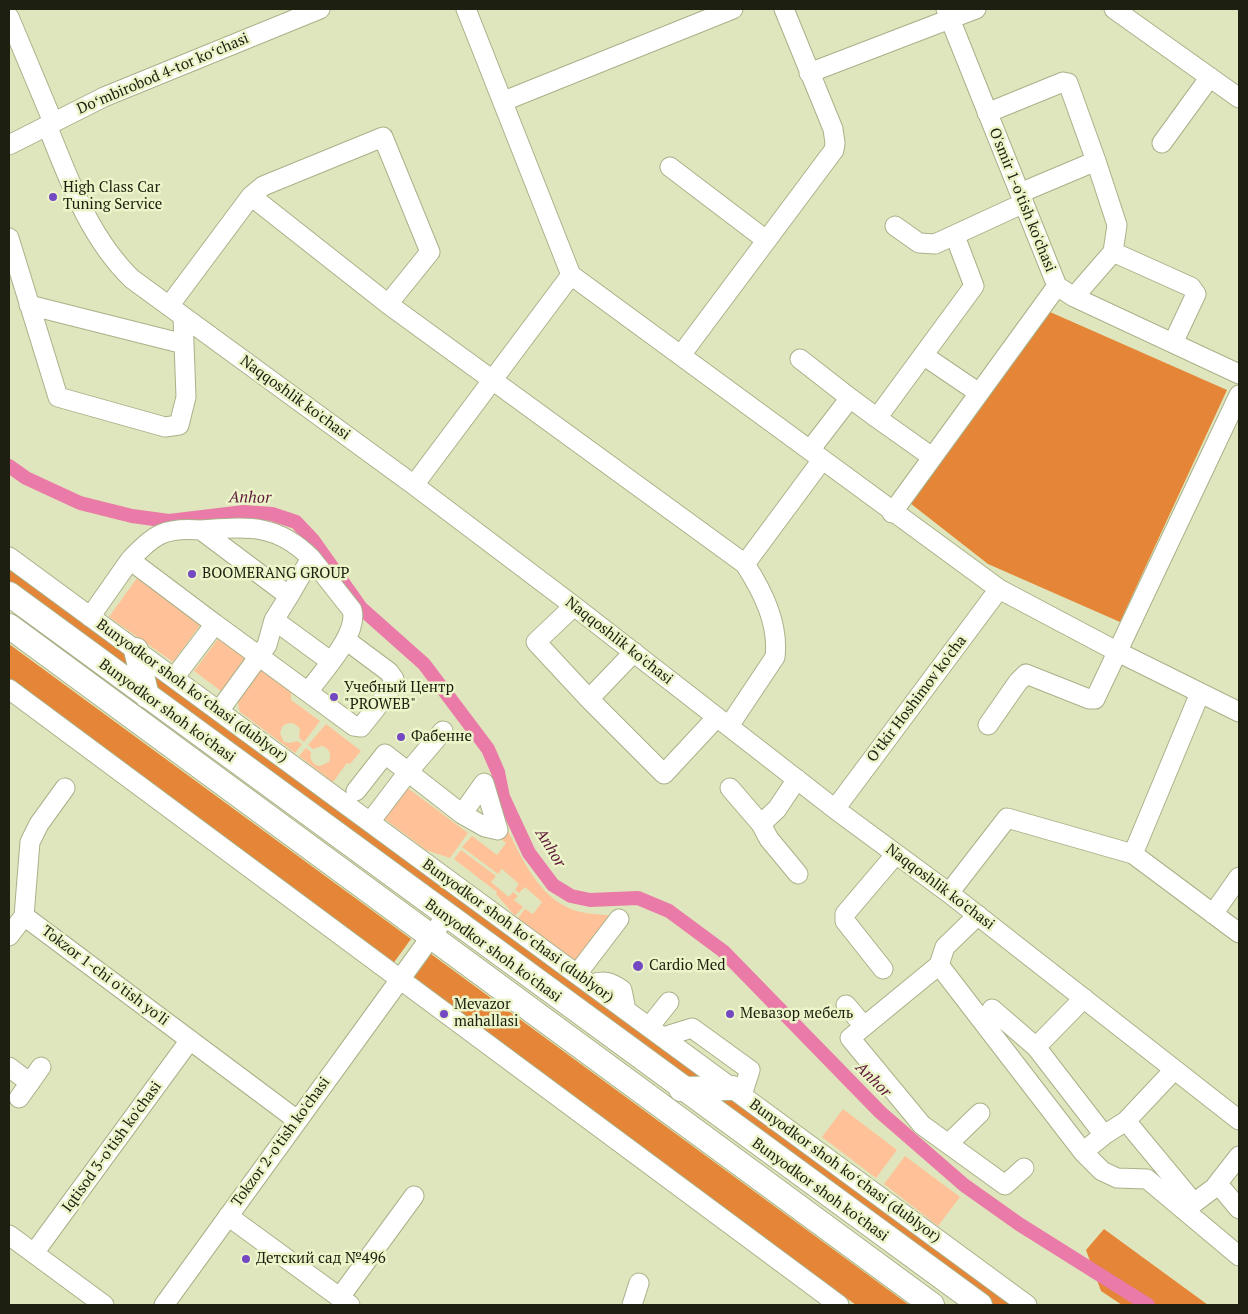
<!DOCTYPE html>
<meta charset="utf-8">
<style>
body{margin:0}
#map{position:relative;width:1248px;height:1314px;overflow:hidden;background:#dfe6bd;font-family:"PT Serif",serif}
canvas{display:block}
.frame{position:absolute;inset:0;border:10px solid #1d2010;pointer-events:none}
</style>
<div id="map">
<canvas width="1248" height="1314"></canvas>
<div class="frame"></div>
</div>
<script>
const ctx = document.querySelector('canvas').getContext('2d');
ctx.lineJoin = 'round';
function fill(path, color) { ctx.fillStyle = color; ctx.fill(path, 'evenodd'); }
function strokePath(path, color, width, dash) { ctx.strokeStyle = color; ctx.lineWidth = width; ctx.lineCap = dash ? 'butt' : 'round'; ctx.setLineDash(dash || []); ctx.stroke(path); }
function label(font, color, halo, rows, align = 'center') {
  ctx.font = font + ' "PT Serif",serif'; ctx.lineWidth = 5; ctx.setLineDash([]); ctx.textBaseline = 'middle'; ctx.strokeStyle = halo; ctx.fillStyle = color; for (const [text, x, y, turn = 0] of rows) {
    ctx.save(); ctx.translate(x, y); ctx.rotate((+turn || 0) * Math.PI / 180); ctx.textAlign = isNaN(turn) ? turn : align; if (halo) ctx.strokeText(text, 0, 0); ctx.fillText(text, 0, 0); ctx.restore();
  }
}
const green = new Path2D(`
 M137 578 201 624 173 662 109 617Z
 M218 639 248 661 225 694 194 671Z
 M260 669 291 692V700L320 721 304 742 299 738 300 729C295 722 288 721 282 727L280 733 284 742 290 743 297 741 302 744 295 753 240 712C233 696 251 681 260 669Z
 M326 724 361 751 350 764 347 763 333 782 299 756 306 748 311 752C309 759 313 765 320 766L329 762C332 754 329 748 322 746L313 749 308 745Z
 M405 786 468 833 450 858 426 850 382 817Z
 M507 829C522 858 538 896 571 909 585 915 602 914 617 916L579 964 518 918 525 909 533 914 542 902 525 887 519 893 515 890 519 884 502 869 498 874 462 847 472 836 497 855 506 843 498 837Z
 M461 850 496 876 491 882 509 897 513 892 518 896 514 900 523 907 515 916 496 894 497 892 454 859Z
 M843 1109 897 1150 876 1178 822 1137Z
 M905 1156 960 1197 938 1226 884 1184Z`);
const forest = new Path2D(`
 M1050 312 1227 390 1120 622 988 564 910 503Z
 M9 568 129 656 133 674 9 582Z
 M9 644 411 939 392 965 9 681Z
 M149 670 712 1084 694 1083 153 687Z
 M431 954 909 1305H856L413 979Z
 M731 1098 1013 1305H995L713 1100Z
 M1104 1229 1208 1305H1122L1101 1291 1086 1250Z`);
const stream = new Path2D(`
 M813 1049 815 1046`);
const canal = new Path2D(`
 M9 466 26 478 80 503 132 516 169 521 244 512 272 514 296 522 313 540 361 608 424 664 488 749 498 772 503 797 529 853 553 885 571 896 590 900 638 898 669 911 723 951 880 1112 964 1185 1019 1224 1148 1305`);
const minor = new Path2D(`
 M466 9 571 275 999 589 1118 652 1239 712
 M946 9 1057 286 1074 297 1239 374
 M1114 9 1239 98
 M9 17 53 122
 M809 73 976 9
 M504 101 733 9
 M987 113 1063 82 1068 83 1096 161 1020 193
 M47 125C69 180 89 237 132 279L414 485 574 606 835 809 949 893 1239 1120
 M1162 143 1210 77
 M9 145 104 97 320 9
 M670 167 766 240
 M251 196 388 304 745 564C763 592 779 624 775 657L729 726
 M895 226 919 243 935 244 1024 203
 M9 238 58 397 165 427 179 425 186 397 183 317
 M1113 252 1191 287 1196 294 1173 343
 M1074 297 1113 252 1117 225 1096 161
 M29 305 184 344
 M169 306 251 196 263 186 383 137 430 252 388 304
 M681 355 834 150 835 143 833 129 784 9
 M923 355 979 393
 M800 359 850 398
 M877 418 932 457
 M810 450 850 398 877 418 974 286 955 236
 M414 485 571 275
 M892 513 1057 286
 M201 530C248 527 276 523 311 558L289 596
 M9 557 1027 1305
 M130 560C154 534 165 527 201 530L289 596 274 620 267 645 219 711
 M745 564 822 460
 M574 606 536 642 589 699
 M90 617 130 560 215 624 174 678
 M274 620 330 661
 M215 624 339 715 354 726 361 727 388 693 394 679 389 672 346 640
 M634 652 589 699 664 774 717 717
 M9 689 839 1305
 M308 692C322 672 359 634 352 610L311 558
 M988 725 1018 682 1026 674 1089 699H1095L1239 395
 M797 779 777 809 761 824 769 839 798 874
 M484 783 498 830 485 827 462 814Z
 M65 788 39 824 30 842 24 916 297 1120
 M730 788 761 824
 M356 791 385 754 462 814
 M835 809 999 589
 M370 822 408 772 443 731
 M1133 854 1200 693
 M949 893 1007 818 1133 854 1239 933
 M1213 914 1239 877
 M978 915 945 947 939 965 850 1038 922 1125 1005 1185 1024 1168
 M9 936 24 916
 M939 965 1083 1152 1104 1135 1126 1121 1174 1070
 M883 969 845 921V914L896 854
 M577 974 619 919
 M592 984C604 980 611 982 622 990L626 1010
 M846 1005 863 1025
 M992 1009 1036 1047 1104 1135
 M649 1027 669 1002
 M663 1037 692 1028 750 1070 742 1095
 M1036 1047 1084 998
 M9 1067 30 1083
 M19 1098 41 1067
 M1126 1121 1194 1203 1214 1188 1239 1156
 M948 1144 980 1113
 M1083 1152 1102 1171 1117 1178 1147 1179 1239 1256
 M1224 1191 1239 1209
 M228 1216 350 1305
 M9 1235 104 1305
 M34 1253 190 1040
 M340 1297 414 1196
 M164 1305 446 916
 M632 1305 639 1283`);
const major = new Path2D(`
 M9 594 980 1305
 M9 626 932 1305
 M136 650 147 696
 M681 1089 732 1088`);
const markers = [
 [53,197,5,"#7348c0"],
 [192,574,5,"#7348c0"],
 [334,697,5,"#7348c0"],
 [401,737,5,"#7348c0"],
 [638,966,6,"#7348c0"],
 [444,1014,5,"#7348c0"],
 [730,1014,5,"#7348c0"],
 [246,1259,5,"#7348c0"]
];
const streetNames = [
 ["Doʻmbirobod 4-tor koʻchasi",163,74,-23],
 ["O'smir 1-o'tish ko'chasi",1022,200,68],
 ["Naqqoshlik ko'chasi",295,398,36],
 ["Naqqoshlik ko'chasi",619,641,38],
 ["Bunyodkor shoh koʻchasi (dublyor)",192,691,36],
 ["O'tkir Hoshimov ko'cha",917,699,-53],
 ["Bunyodkor shoh ko'chasi",167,711,36],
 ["Naqqoshlik ko'chasi",940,887,37],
 ["Bunyodkor shoh koʻchasi (dublyor)",518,931,36],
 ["Bunyodkor shoh ko'chasi",493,951,36],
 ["Tokzor 1-chi o'tish yo'li",105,976,37],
 ["Tokzor 2-o'tish ko'chasi",281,1142,-54],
 ["Iqtisod 3-o'tish ko'chasi",112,1147,-54],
 ["Bunyodkor shoh koʻchasi (dublyor)",845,1171,36],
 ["Bunyodkor shoh ko'chasi",820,1190,36]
];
const poiNames = [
 ["High Class Car",63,188],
 ["Tuning Service",63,205],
 ["BOOMERANG GROUP",202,574],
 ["Учебный Центр",344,688],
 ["\"PROWEB\"",344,705],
 ["Фабенне",411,737],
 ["Cardio Med",649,966],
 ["Mevazor",454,1005],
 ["mahallasi",454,1022],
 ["Мевазор мебель",740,1014],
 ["Детский сад №496",256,1259]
];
const waterNames = [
 ["Anhor",250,498,1],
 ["Anhor",550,848,58],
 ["Anhor",873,1080,45]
];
fill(green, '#ffc298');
fill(forest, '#e48537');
strokePath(stream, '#ea7aa7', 4);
strokePath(canal, '#ea7aa7', 14);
strokePath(minor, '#a9b189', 21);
strokePath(major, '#a9b189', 26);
strokePath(minor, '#fff', 19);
strokePath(major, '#fff', 24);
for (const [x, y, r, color] of markers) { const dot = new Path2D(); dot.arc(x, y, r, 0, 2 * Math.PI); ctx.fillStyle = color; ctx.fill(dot); strokePath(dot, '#ecf4c9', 2); }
label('15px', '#1d2010', '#ecf4c9', streetNames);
label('15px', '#1d2010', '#ecf4c9', poiNames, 'left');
label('italic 16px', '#5e1839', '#ecf4c9', waterNames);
</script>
